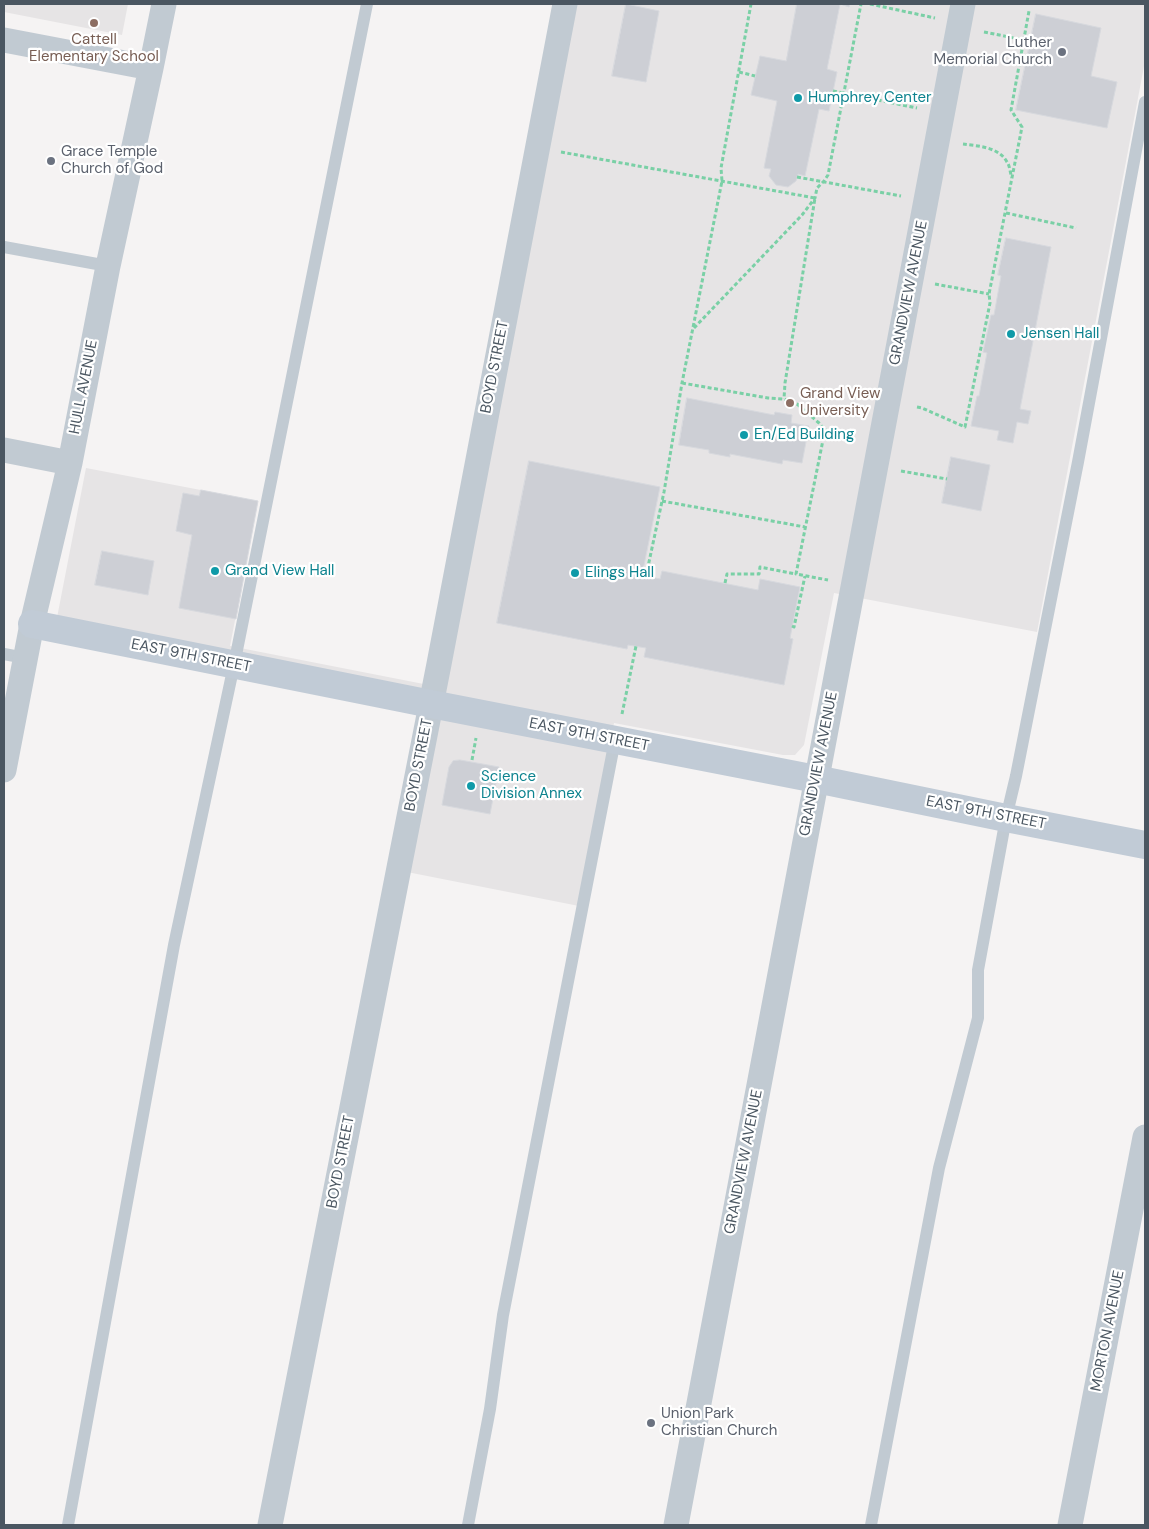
<!DOCTYPE html>
<style>
body{margin:0}
#map{position:relative;width:1149px;height:1529px;overflow:hidden;background:#f5f3f3;font-family:"DM Sans",sans-serif}
canvas{display:block}
.frame{position:absolute;inset:0;border:5px solid #4a5661;pointer-events:none}
</style>
<div id="map">
<canvas width="1149" height="1529"></canvas>
<div class="frame"></div>
</div>
<script>
const ctx = document.querySelector('canvas').getContext('2d');
ctx.lineJoin = 'round';
function fill(path, color) { ctx.fillStyle = color; ctx.fill(path, 'evenodd'); }
function strokePath(path, color, width, dash) { ctx.strokeStyle = color; ctx.lineWidth = width; ctx.lineCap = dash ? 'butt' : 'round'; ctx.setLineDash(dash || []); ctx.stroke(path); }
function label(font, color, halo, rows, align = 'center') {
  ctx.font = font + ' "DM Sans",sans-serif'; ctx.lineWidth = 4.5; ctx.setLineDash([]); ctx.textBaseline = 'middle'; ctx.strokeStyle = halo; ctx.fillStyle = color; for (const [text, x, y, turn = 0] of rows) {
    ctx.save(); ctx.translate(x, y); ctx.rotate((+turn || 0) * Math.PI / 180); ctx.textAlign = isNaN(turn) ? turn : align; if (halo) ctx.strokeText(text, 0, 0); ctx.fillText(text, 0, 0); ctx.restore();
  }
}
const education = new Path2D(`
 M4 4H128L122 35 4 12Z
 M577 4H1145V61L1037 632 834 593 804 745 795 755H783L614 723 579 906 407 872 440 707 55 628 86 468 258 501 230 646 444 688Z`);
const building = new Path2D(`
 M626 4 659 11 646 82 612 76Z
 M797 4H850L849 7 840 4 827 69 837 72 829 111 819 109 805 176 798 174 796 181 788 187 776 185 769 176 771 169 764 168 777 101 751 95 760 56 786 61Z
 M1036 14 1101 28 1091 76 1117 82 1107 128 1016 110Z
 M1006 238 1051 247 1020 409 1031 411 1028 424 1017 422 1013 443 997 440 999 431 971 426 977 396H979L987 353 983 352 991 315H994L1001 276 998 275Z
 M687 398 774 415 775 412 792 415 791 423 809 426 802 463 783 460 782 464 730 454V457L709 453V450L679 445Z
 M951 457 990 465 981 511 942 503Z
 M529 461 660 487 642 575 660 579 662 571 758 590 760 579 800 587 790 638 793 639 784 685 644 657 646 648 628 645 627 649 497 623Z
 M201 490 258 501 236 619 179 608 192 535 176 531 183 493 199 496Z
 M102 551 154 561 148 595 95 585Z
 M460 760 499 767 490 814 442 805 449 767 453 761Z`);
const path = new Path2D(`
 M870 4 935 18
 M984 32 1024 40
 M739 72 755 76
 M833 91 917 108
 M963 144C978 146 999 147 1007 162 1010 166 1010 173 1012 178
 M561 152 815 198 785 383 784 399
 M797 177 901 196
 M1006 213 1076 228
 M935 284 989 294
 M694 328 802 215 815 198 817 188 824 181 828 175 861 4
 M682 383 768 398 784 399 797 404 819 423 825 430 796 574 828 580
 M917 407 922 408 965 427 990 303 989 294 1022 127 1011 110 1029 11
 M825 430 856 437
 M901 471 947 479
 M662 501 805 527
 M646 576 664 492 682 383 722 181 721 168 751 4
 M725 583 727 574H759L760 567 796 574
 M792 626 794 627 805 576
 M622 714 636 646
 M472 760 476 738`);
const lane = new Path2D(`
 M4 247 108 266
 M4 654 25 658
 M68 1525 174 945 234 665 367 4
 M468 1525 490 1409 503 1315 615 740
 M871 1525 939 1168 978 1018V970L1006 818 1016 776 1078 462 1145 102`);
const street = new Path2D(`
 M4 40 151 68
 M4 450 70 463
 M4 770 32 624 70 463 108 266 151 68 164 4
 M270 1525 439 664 565 4
 M676 1525 963 4
 M1070 1525 1145 1137`);
const secondary = new Path2D(`
 M32 624 431 704 816 779 1006 818 1145 845`);
const markers = [
 [94,23,5,"#8d6e63"],
 [1062,52,5,"#6b7280"],
 [798,98,5,"#0f9aa8"],
 [51,161,5,"#6b7280"],
 [1011,334,5,"#0f9aa8"],
 [790,403,5,"#8d6e63"],
 [744,435,5,"#0f9aa8"],
 [215,571,5,"#0f9aa8"],
 [575,573,5,"#0f9aa8"],
 [471,786,5,"#0f9aa8"],
 [651,1423,5,"#6b7280"]
];
const educationNames = [
 ["Cattell",94,40],
 ["Elementary School",94,57],
 ["Grand View",800,394,"left"],
 ["University",800,411,"left"]
];
const worshipNames = [
 ["Luther",1052,43,"right"],
 ["Memorial Church",1052,60,"right"],
 ["Grace Temple",61,152],
 ["Church of God",61,169],
 ["Union Park",661,1414],
 ["Christian Church",661,1431]
];
const cultureNames = [
 ["Humphrey Center",808,98],
 ["Jensen Hall",1021,334],
 ["En/Ed Building",754,435],
 ["Grand View Hall",225,571],
 ["Elings Hall",585,573],
 ["Science",481,777],
 ["Division Annex",481,794]
];
const streetNames = [
 ["GRANDVIEW AVENUE",909,293,-79],
 ["BOYD STREET",495,367,-79],
 ["HULL AVENUE",84,387,-79],
 ["EAST 9TH STREET",191,656,11],
 ["EAST 9TH STREET",589,735,11],
 ["GRANDVIEW AVENUE",819,764,-79],
 ["BOYD STREET",419,765,-79],
 ["EAST 9TH STREET",986,813,11],
 ["BOYD STREET",341,1162,-79],
 ["GRANDVIEW AVENUE",744,1162,-79],
 ["MORTON AVENUE",1108,1331,-79]
];
fill(education, '#e6e4e5');
fill(building, '#cdcfd5');
strokePath(building, '#d7d9de', 1);
strokePath(path, '#7ad0a6', 3, [4, 2.5]);
strokePath(lane, '#c1cad2', 12);
strokePath(street, '#c1cad2', 25);
strokePath(secondary, '#c1cbd6', 28);
for (const [x, y, r, color] of markers) { const dot = new Path2D(); dot.arc(x, y, r, 0, 2 * Math.PI); ctx.fillStyle = color; ctx.fill(dot); strokePath(dot, '#fff', 2); }
label('15px', '#785e54', '#fff', educationNames);
label('15px', '#5b616d', '#fff', worshipNames, 'left');
label('15px', '#0d838f', '#fff', cultureNames, 'left');
label('15px', '#4a5661', '#fff', streetNames);
</script>
